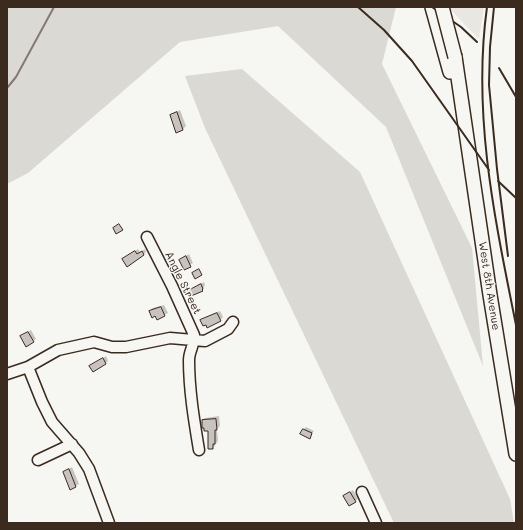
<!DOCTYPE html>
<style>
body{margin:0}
#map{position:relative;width:523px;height:530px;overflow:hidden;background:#f6f6f2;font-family:Mali,sans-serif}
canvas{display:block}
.frame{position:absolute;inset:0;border:8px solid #3b2a1e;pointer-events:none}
</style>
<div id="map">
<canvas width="523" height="530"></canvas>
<div class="frame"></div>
</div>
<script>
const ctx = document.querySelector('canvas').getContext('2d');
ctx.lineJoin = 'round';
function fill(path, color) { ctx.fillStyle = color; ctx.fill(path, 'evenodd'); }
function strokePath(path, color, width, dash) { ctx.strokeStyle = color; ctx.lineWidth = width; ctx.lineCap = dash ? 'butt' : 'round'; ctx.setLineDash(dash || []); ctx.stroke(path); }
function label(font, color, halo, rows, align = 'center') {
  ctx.font = font + ' Mali,sans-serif'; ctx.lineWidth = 3; ctx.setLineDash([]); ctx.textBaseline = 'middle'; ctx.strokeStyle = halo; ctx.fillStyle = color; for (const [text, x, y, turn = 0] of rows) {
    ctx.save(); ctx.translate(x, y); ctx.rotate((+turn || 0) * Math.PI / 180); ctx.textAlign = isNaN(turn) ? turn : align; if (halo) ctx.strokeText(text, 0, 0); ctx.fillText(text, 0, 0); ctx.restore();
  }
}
const built = new Path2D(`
 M449 7H484L479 39 466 26Z`);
const green = new Path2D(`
 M7 7H396L382 64 472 248 483 366 386 127 278 26 180 42 28 173 7 184Z
 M242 69 360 172 510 499 514 523H394L205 128 185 76Z`);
const shadow = new Path2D(`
 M180 110 186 126 183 129 176 131 171 115 174 113Z
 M138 249 140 252 145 249 146 252 144 254 126 257Z
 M189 254 193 263 184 269 180 260Z
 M204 282 205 285 202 291H189Z
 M164 305 168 313 157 319 156 315 150 311 153 308Z
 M220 311 223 317 220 320 202 321 204 318Z
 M31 330 36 339 33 341 24 334Z
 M106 356 108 361 106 363 91 366Z
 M219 416 220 426 217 429 218 441 213 448H209V430L203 420 205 418Z
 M306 427 314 431 309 438 304 429Z
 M72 467 79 484 70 489 64 472Z
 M353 490 358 499 355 501 347 494Z`);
const stream = new Path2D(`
 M7 88 16 77 54 7`);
const building = new Path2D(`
 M177 112 183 130 176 133 170 115Z
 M119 224 123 230 116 234 113 228Z
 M135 251 137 254 142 251 144 255 127 267 122 259Z
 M186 256 191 267 184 270 179 260Z
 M199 269 202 275 195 279 192 273Z
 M201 284 203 289 202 290 203 291 191 296 188 291Z
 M161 307 165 316 157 320 155 316 152 318 149 311Z
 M217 313 221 321 207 328 206 325 203 326 200 320Z
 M28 332 34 342 26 347 20 336Z
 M103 358 106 364 93 372 89 366Z
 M216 419 217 430H215V444H213V449H208V431H204V428H202V420Z
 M303 429 312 433 310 439 300 434Z
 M69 469 76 487 70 490 63 472Z
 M350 492 356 502 349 506 343 496Z`);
const minor = new Path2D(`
 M147 237 172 286 194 335C195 344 189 351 189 360 189 390 194 420 199 450
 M28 367 42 402 52 422 79 453 89 469 109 523
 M7 374 28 367 58 350 94 342 112 347H126L170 338 205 341 228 329 233 322
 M38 460 72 444
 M362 492 376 523`);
const major = new Path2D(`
 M432 7 450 72
 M455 57 490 295 516 454`);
const rail = new Path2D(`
 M358 7 384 30 412 61 489 170
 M432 7 461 27 477 42
 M487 7C472 115 495 220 516 325
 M494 7 490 47 489 85 497 169 508 256
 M499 68 516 97
 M498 181 516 198`);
const majorBridge = new Path2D(`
 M442 7 455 57`);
const streetNames = [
 ["Angle Street",183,283,64],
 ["West 8th Avenue",489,286,81]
];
fill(built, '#e8e7e2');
fill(green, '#dad9d3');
fill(shadow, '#0003');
strokePath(stream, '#857a71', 2);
fill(building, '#c8c3be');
strokePath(building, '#3b2a1e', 1);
strokePath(minor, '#3b2a1e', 13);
strokePath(major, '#3b2a1e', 16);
strokePath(minor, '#f6f6f2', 10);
strokePath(major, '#f6f6f2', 13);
strokePath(rail, '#3b2a1e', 2);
strokePath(majorBridge, '#3b2a1e', 16, []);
strokePath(majorBridge, '#f6f6f2', 13);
label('11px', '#3b2a1e', '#f6f6f2', streetNames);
</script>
